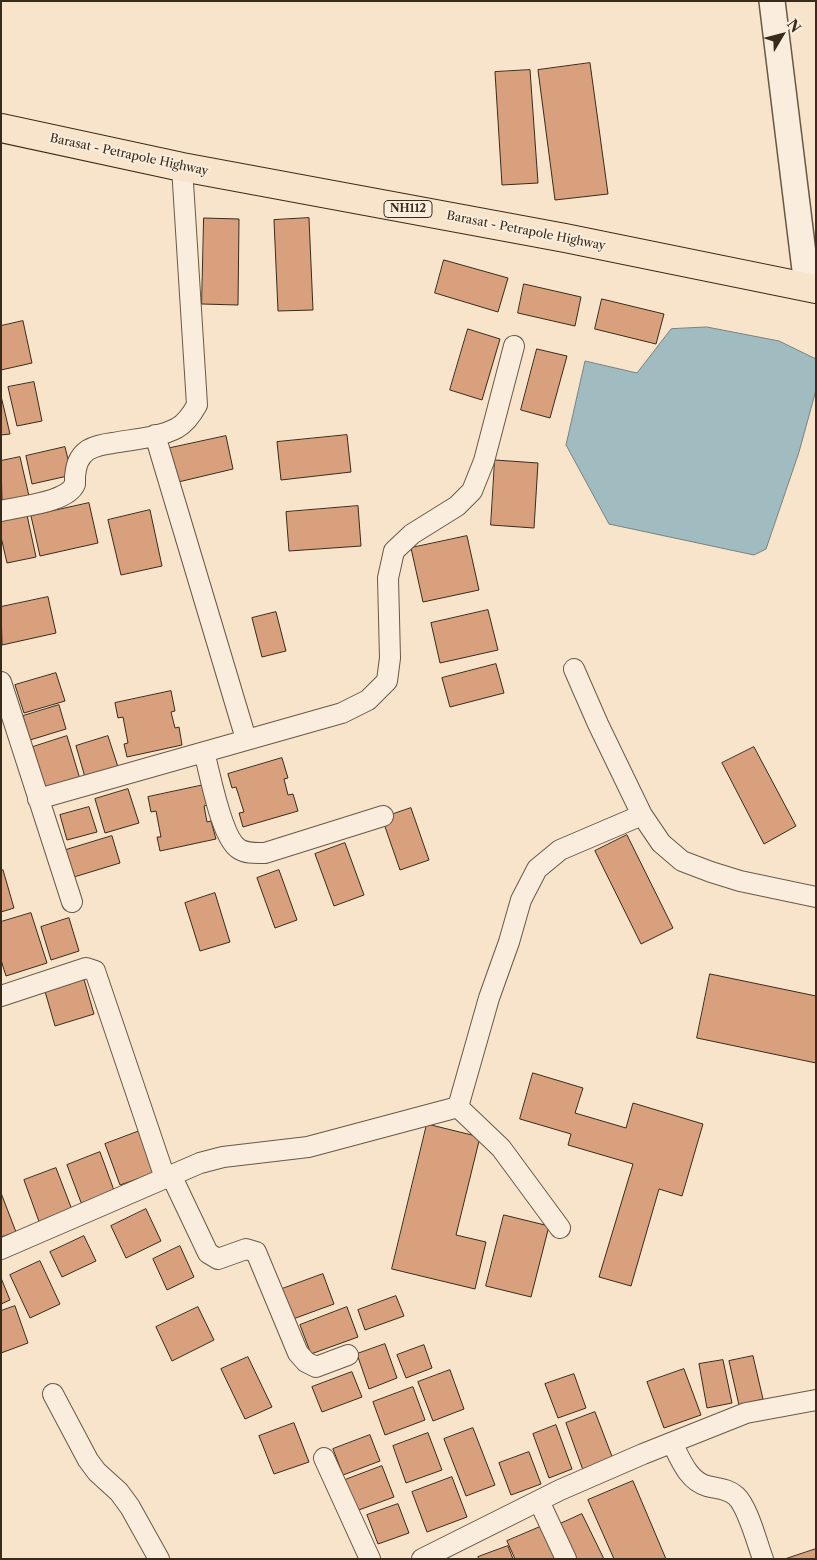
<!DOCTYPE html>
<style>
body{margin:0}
#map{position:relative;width:817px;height:1560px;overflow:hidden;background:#f7e4ca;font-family:"Libre Caslon Text",serif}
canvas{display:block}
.frame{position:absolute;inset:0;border:2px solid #392b1a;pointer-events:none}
.north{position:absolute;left:757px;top:10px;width:50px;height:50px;-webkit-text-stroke:4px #faeddd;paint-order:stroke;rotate:53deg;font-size:14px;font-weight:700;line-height:20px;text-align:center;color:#392b1a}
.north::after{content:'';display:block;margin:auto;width:18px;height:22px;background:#392b1a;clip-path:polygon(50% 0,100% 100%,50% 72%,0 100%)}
</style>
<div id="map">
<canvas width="817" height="1560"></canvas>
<div class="frame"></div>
<div class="north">N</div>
</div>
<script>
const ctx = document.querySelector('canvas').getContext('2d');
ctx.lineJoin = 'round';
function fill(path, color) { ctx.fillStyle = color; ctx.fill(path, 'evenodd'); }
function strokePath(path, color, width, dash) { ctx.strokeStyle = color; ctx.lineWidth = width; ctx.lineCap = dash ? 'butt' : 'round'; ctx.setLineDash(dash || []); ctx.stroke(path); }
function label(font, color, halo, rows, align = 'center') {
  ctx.font = font + ' "Libre Caslon Text",serif'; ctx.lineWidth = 4; ctx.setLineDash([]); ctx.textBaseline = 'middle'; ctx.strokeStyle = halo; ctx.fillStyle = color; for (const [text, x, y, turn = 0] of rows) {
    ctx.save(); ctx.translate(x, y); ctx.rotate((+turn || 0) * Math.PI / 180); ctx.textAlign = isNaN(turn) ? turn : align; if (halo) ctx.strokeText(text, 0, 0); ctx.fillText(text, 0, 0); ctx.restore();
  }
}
const water = new Path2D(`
 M707 327 779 341 816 359V390L799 452 766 549 754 555 609 524 566 445 585 361 637 373 671 329Z`);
const building = new Path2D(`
 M590 63 608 194 555 200 538 70Z
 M530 70 538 183 502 185 495 72Z
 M204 218 239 219 238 305 202 304Z
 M309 218 313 310 278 311 274 220Z
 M444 260 508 278 498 312 435 293Z
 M524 284 581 297 575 326 518 313Z
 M602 299 664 314 656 344 595 329Z
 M23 321 32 363 1 370V326Z
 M468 329 500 339 482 400 450 390Z
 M537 349 567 356 550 418 521 410Z
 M34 382 42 421 17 426 8 387Z
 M1 396 10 434 1 435Z
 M347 435 351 472 281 480 277 442Z
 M226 436 233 469 174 483 166 449Z
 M65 447 72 475 32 484 26 456Z
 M20 457 29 496 2 502 1 461Z
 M495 460 538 463 534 528 491 525Z
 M89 503 98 543 40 556 31 516Z
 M358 506 361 546 289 551 286 512Z
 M150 510 162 566 121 575 108 520Z
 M27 515 36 557 7 563 1 537V520Z
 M467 536 479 590 423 602 411 548Z
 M48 597 56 633 2 645 1 607Z
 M488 610 498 650 440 663 431 623Z
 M276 612 286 651 262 657 252 618Z
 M496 664 504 693 450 707 442 678Z
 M56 673 65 701 24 713 15 685Z
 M171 691 175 711 171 712 175 728 179 727 182 745 127 757 124 744 128 743 123 717 118 718 115 703Z
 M59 705 66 729 30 740 23 716Z
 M67 736 80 779 45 789 33 747Z
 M108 736 118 767 85 777 76 746Z
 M754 747 796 826 764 844 722 763Z
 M282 758 288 778 284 779 288 795 293 794 298 811 243 827 239 813 244 812 236 787 232 788 228 774Z
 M204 785 208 805 204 806 207 822 211 821 216 839 160 851 157 837H161L156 811 151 812 148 797Z
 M128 789 139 823 105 833 95 799Z
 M89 807 97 832 67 840 60 815Z
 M411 808 429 860 400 870 382 818Z
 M627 835 673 928 641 944 595 851Z
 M112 836 120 863 74 877 66 850Z
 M345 843 364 895 334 906 315 854Z
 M3 870 14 908 1 912V871Z
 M279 870 297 920 275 928 257 878Z
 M215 893 230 942 200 951 185 903Z
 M31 913 47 963 6 976 1 960V922Z
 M69 918 79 951 51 960 41 927Z
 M710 974 816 996V1063L697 1038Z
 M83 976 94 1014 55 1026 44 988Z
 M533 1073 583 1088 575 1113 626 1128 633 1103 703 1124 682 1196 659 1189 631 1286 599 1277 633 1164 568 1145 571 1134 520 1119Z
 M427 1124 480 1137 456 1235 486 1242 475 1289 392 1269Z
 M145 1129 160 1171 120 1185 105 1144Z
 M100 1152 115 1193 82 1205 67 1165Z
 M56 1168 74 1215 41 1227 24 1180Z
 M1 1193 16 1232 1 1237Z
 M146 1209 161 1241 126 1258 111 1226Z
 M504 1215 549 1226 531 1297 486 1286Z
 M84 1236 96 1261 62 1277 50 1252Z
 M180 1246 194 1277 167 1290 153 1259Z
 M40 1261 60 1304 30 1318 10 1275Z
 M323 1274 334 1304 293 1319 282 1289Z
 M1 1278 10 1300 1 1304Z
 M396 1296 404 1316 365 1330 358 1310Z
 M15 1306 28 1343 1 1353V1311Z
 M198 1307 214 1340 172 1361 156 1327Z
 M347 1307 358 1337 311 1354 300 1325Z
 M385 1344 397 1378 369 1389 357 1354Z
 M424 1345 432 1368 406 1378 397 1355Z
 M753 1356 763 1399 739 1405 729 1361Z
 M248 1357 272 1407 245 1419 221 1369Z
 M723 1360 732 1403 707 1408 699 1364Z
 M684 1369 701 1415 664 1428 647 1382Z
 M450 1370 464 1409 433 1421 418 1382Z
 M352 1372 362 1397 322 1412 312 1387Z
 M574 1374 586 1408 558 1418 545 1384Z
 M413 1387 425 1420 385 1435 373 1402Z
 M595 1412 613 1459 583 1470 566 1423Z
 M294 1423 309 1462 274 1474 259 1436Z
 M556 1425 572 1469 549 1478 533 1434Z
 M473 1428 495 1485 466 1496 444 1439Z
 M428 1433 442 1470 406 1483 393 1446Z
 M370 1435 380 1461 343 1475 333 1449Z
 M529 1452 541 1484 511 1495 499 1463Z
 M382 1466 394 1497 356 1511 345 1480Z
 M452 1477 467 1517 427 1532 412 1492Z
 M633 1481 666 1559H614L588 1500Z
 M398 1504 409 1533 378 1544 367 1515Z
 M582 1514 604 1559H576L560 1524Z
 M547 1524 561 1559H515L507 1541Z
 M508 1546 513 1559H479L478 1557Z
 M816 1549V1559H785Z`);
const minor = new Path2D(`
 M155 435 246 739
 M1 511C20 506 67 503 75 484 75 483 75 478 75 477 76 466 78 457 88 450 95 446 105 444 113 443 134 439 158 438 177 428 186 423 192 414 197 405L182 167
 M574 669 598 724 642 815 661 843 682 861 711 872 740 881 816 897
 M1 682 72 902
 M204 752C210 773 221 838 239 849 247 854 256 853 265 853L383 816
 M38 799 342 713 368 700 387 681 390 658 388 578 394 551 412 534 457 506 472 491 484 461 514 346
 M1 996 86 968 95 971 165 1178
 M171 1175 208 1253 218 1259 246 1249 256 1252 298 1353 306 1362 316 1367 348 1355
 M560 1228 501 1148 458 1107 489 998 509 942 521 900 537 869 560 850 642 815
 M1 1249 200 1163 223 1157 308 1147 458 1107
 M53 1394 88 1460 97 1472 119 1492 130 1507 159 1559
 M672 1443C680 1458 688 1481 707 1486 718 1489 727 1488 736 1496 748 1507 757 1543 763 1559
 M324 1458 370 1559
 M539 1501 566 1559
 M422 1559 560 1490 643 1454 746 1413 816 1400`);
const tertiary = new Path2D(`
 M772 1 807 286`);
const trunk = new Path2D(`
 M1 128 182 167 565 238 816 289`);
const shields = [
 [408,209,48]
];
const shieldNames = [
 ["NH112",408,209]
];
const streetNames = [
 ["Barasat - Petrapole Highway",129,155,12],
 ["Barasat - Petrapole Highway",526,231,11]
];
fill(water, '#a1bcc0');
strokePath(water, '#77827e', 1);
fill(building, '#d8a07d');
strokePath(building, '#392b1a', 1);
strokePath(minor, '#685946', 22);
strokePath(tertiary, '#685946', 28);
strokePath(trunk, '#392b1a', 30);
strokePath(minor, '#faeddd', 20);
strokePath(tertiary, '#faeddd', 25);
strokePath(trunk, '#f7e4ca', 28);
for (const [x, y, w] of shields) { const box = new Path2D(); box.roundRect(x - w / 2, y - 8.5, w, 17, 4); ctx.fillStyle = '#faeddd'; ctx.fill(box); strokePath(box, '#392b1a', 1); }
label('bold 11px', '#392b1a', null, shieldNames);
label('12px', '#392b1a', '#faeddd', streetNames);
</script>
